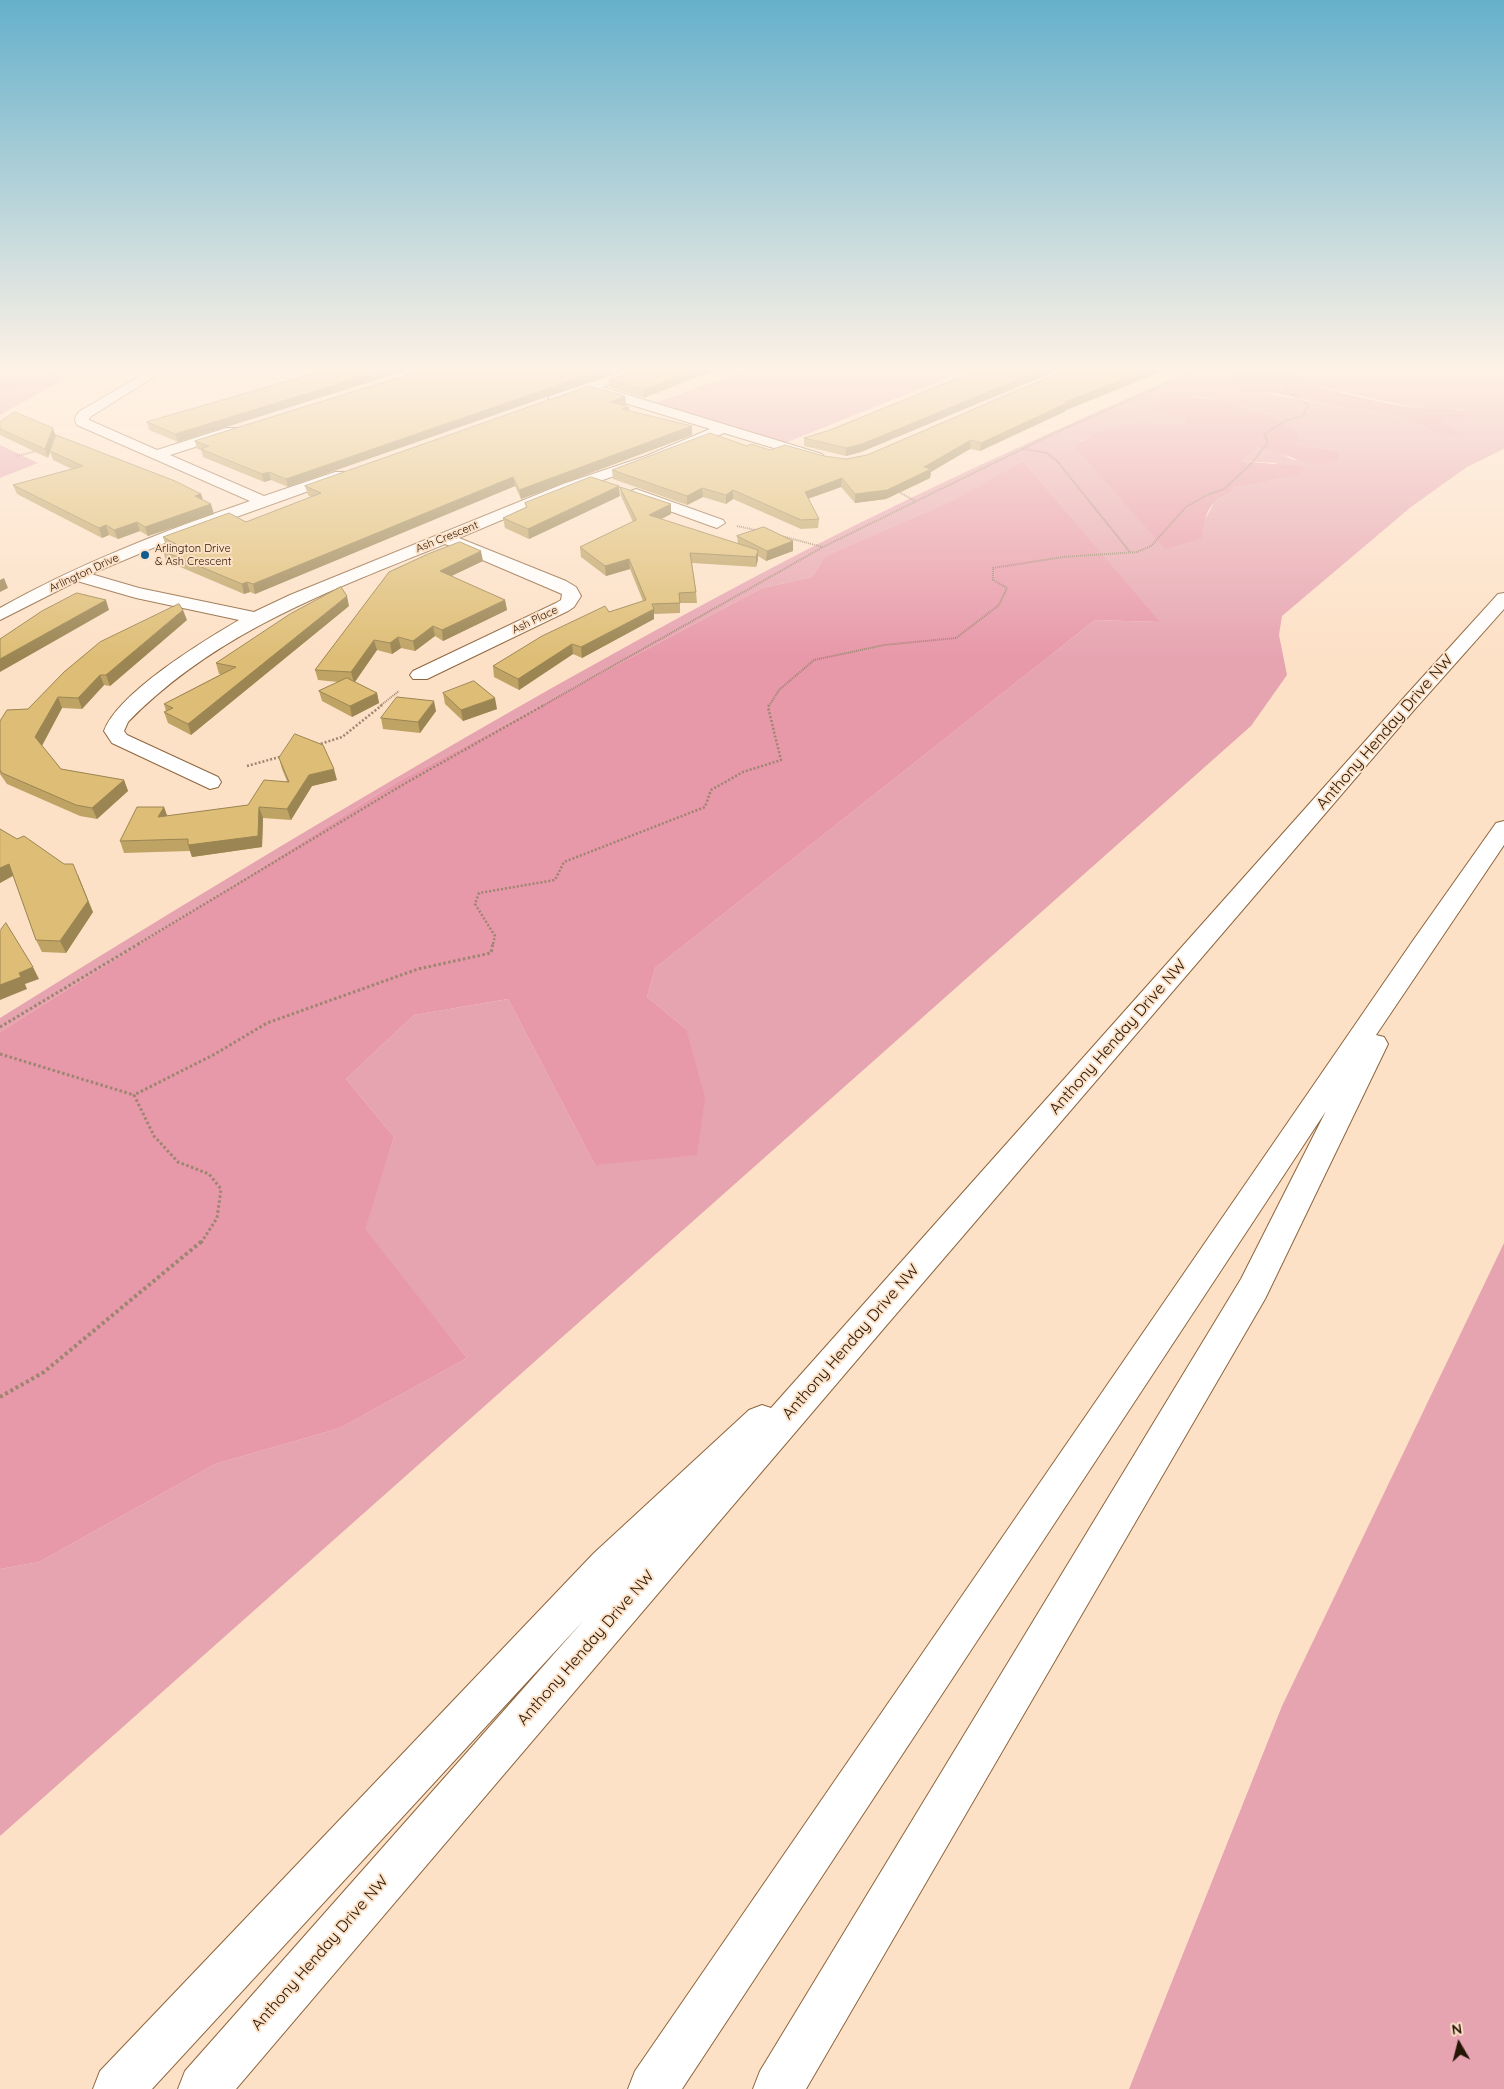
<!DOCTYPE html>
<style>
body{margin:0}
#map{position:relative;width:1504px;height:2089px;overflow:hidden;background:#fde1c7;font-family:Quicksand,sans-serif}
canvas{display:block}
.north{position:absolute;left:1434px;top:2019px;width:50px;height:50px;-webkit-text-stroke:4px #fde1c7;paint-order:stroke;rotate:352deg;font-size:14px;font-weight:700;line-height:20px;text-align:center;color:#251504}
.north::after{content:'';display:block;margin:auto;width:18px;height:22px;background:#251504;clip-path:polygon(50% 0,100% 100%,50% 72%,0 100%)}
</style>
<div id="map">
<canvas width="1504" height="2089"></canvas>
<div class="north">N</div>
</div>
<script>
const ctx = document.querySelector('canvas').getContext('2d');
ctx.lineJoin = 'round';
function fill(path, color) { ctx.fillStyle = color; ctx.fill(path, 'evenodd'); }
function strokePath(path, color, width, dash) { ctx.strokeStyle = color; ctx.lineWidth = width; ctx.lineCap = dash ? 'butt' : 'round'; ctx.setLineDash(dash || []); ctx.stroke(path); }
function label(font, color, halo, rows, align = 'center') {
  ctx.font = font + ' Quicksand,sans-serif'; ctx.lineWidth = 4; ctx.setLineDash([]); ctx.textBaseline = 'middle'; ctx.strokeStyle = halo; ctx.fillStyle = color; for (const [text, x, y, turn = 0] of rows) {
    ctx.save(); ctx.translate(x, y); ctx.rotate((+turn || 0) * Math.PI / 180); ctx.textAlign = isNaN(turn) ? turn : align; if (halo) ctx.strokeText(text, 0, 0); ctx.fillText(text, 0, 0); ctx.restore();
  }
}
const green = new Path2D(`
 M0 366H88L0 415Z
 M758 366H977L780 445 650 405Z
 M1201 366H1248L1226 376 1269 394 1334 406 1373 411 1409 420 1446 437 1438 419 1469 413 1459 409 1421 408 1397 404 1309 384 1302 378 1303 372 1316 366H1504V449L1467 467 1411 507 1282 616 1279 635 1287 675 1251 726 0 1836V1569L39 1562 215 1464 340 1428 467 1358 364 1229 394 1137 346 1079 414 1015 508 999 595 1165 686 1029 647 997 655 968 1095 620 1159 622 1023 461 951 502 825 556 812 577 762 588 397 782 0 1032V1018C245 866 493 716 747 581 895 502 1047 433 1201 366ZM1194 396 1227 401 1251 411 1270 414 1299 433 1295 445 1338 451 1293 460 1276 450 1259 448 1241 461 1277 463 1260 481 1233 488 1214 503 1204 521 1082 441C1114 423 1148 424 1184 423L1185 419 1147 413Z
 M0 445 38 463 0 478Z
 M1504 1243V2089H1129L1282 1706Z`);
const forest = new Path2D(`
 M1248 366H1316L1303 372 1302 377 1309 384C1343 393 1385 405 1419 408 1437 409 1452 406 1469 413L1471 419H1439L1461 433 1446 437 1409 420 1373 411 1334 406 1280 394 1229 389 1217 382Z
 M1171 395 1227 401 1251 411 1270 414 1299 433 1296 445 1338 451V460C1304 471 1291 452 1259 448L1241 461 1306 467 1299 474 1233 488C1228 495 1220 497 1214 503 1205 512 1203 526 1202 538L1165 549 1076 448C1099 420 1151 424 1184 423L1185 419 1146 413Z
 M1023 461 1160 622 1095 620 655 968 647 997 686 1029 705 1098 697 1155 595 1165 508 999 414 1015 346 1079 394 1137 365 1229 467 1358 340 1428 215 1464 39 1562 0 1569V1032L397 782 762 588 812 577 825 556 950 502Z`);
const pathFar3 = new Path2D(`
 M0 388 42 379 66 366
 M1023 449 1047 453 1057 461 1130 552
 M17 456 36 451
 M897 491 915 501
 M737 526 760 531
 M781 536 823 547
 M380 706 399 691
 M542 706 823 547 1055 433 1206 366
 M769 706 779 690 814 660 884 645 956 638 999 605 1007 588 993 580V568L1063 557 1137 552 1151 546 1186 507 1207 495 1224 489 1251 464 1268 442 1264 434 1285 421 1303 416 1308 405 1288 392 1285 387 1296 381 1297 374 1310 366`);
const pathFar2 = new Path2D(`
 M317 745 342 737 382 705
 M247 766 283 756
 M138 944 404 784 544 705
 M493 944 495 936 475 904 479 893 555 880 564 862 705 807 711 790 743 772 781 760 768 707 769 705`);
const pathFar1 = new Path2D(`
 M0 1027 140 943
 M0 1054 134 1095
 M201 1243 217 1218 221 1189 209 1174 178 1162 154 1136 134 1095 215 1054 267 1023 418 969 491 953 493 943`);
const path = new Path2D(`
 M0 1397 44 1372 202 1241`);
const minor = new Path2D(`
 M157 366H171L90 417 89 420 157 450 226 428H236L238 431 236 434 170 455 264 496 335 472H345L348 475 345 478 172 540 91 574 139 588 254 612 290 595 563 484 646 456 710 429 589 392 555 403 548 399 550 396 639 366H656L655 369 602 387 822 454 824 457 817 461 724 433 656 462 573 490 459 538 566 581 576 587 581 596 574 607 568 611 427 679H413L410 675 413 671 556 603 561 600 562 594 445 544C330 591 217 631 128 722L124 731 127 735 218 777 221 782 218 787 210 789 112 743 104 731C118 693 203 641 239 620L136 598 77 581 0 620V608C80 563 164 531 250 501L77 425C73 419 76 415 80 411Z
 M390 366H408L422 372 416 376 391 369Z
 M636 489 723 520 725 523 717 528 711 526 631 497 628 494 631 491Z`);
const highway = new Path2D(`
 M1504 593V609L1414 710 885 1327 236 2089H178L185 2071 584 1620 152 2089H93L100 2071 594 1553 749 1410 762 1405 771 1408 1400 702 1498 594Z
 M1504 821V845L1376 1035 1384 1037 1388 1044 1265 1299 806 2089H753L760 2071 1241 1279 1326 1111 682 2089H628L635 2071 1412 942 1496 823Z`);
const wall = new Path2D(`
 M324 366H421L178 442 149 430 147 422 333 368Z
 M436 366 288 487 271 480 264 482 203 457 201 450 197 449 195 441Z
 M649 366H730L703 376H699L644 398 609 387V380Z
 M979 366H1068L861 452 846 456 804 446V438L830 430 978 370Z
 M1075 366H1176L1066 410V411L980 451 970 449 931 471 930 478 886 499 855 503 841 487 808 499 819 519 818 528 801 529 733 499 726 504 703 497 687 505 613 479 612 470 747 446 770 450 846 459 867 455Z
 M625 396 626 405H624L629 411 692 435 521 499 515 486 255 594 250 592 244 594 166 561 163 551 169 548 166 546 163 537 246 522 311 497 308 495 305 486Z
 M0 422 56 436 201 494 203 500 214 514 148 536 140 531 118 539 109 535 102 538 17 494 13 485 72 469 53 460 50 452 48 458 0 435Z
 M620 487 671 514 661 519 738 544 737 536 793 541V551L766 561 758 556 756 567 692 563 696 592 697 603H680V613L654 614V619L582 658 573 654 519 690 494 677 493 666 609 612 643 601 630 569 606 576 581 557 580 547 633 522 621 496Z
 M620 496 529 539 505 528 503 518 526 507 525 503Z
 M483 561 451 576 505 600 507 610 443 641 435 636 415 651 401 648 392 654 377 650 355 682 377 693 379 703 352 717 322 701 319 691 338 682 318 680 315 670 389 572Z
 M349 606 191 735 168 723 164 712 166 711 164 704 221 674H219L216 663Z
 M187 620 110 686 104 685 82 709 62 708 42 746 61 769 124 780 128 791 97 819 80 816 7 784 0 774V721L28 709Z
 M443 693 497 709 463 721 445 704Z
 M436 711 420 733 383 729 381 718Z
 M279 758 337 780 312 786 291 820 263 818 262 847 192 857 190 851 124 853 120 841 164 807 167 816 248 805 287 781 282 769Z
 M0 829 93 912 66 953 42 952 36 940 13 876 0 883Z`);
const shadedWall = new Path2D(`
 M397 366H421L178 442 175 434Z
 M613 366H635L288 487 286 479Z
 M711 366H730L703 376 702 369Z
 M1051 366H1068L861 452 846 456V448Z
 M1158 366H1176L1066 410V411L980 451 981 443 1065 402Z
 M699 368V376L644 398V390Z
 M625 396 626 405 612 410 611 402Z
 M629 407V415L622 409Z
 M692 426V435L521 499 519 490Z
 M53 428 56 437 50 451V452L48 458 45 449Z
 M971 440 970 449 931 472 930 478 886 499 855 503V494L924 467Z
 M269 472 271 480 264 482 262 474Z
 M513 477 515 486 255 594 253 584Z
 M842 478 841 487 804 500 805 492Z
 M619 486 620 496 529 539 528 529Z
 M702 488 703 497 687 505V496Z
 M733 490V499L726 504V495Z
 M201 494 204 504 195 496Z
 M211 504 214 514 148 536 145 527Z
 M671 504V514L650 525 649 515Z
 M137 522 140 531 118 539 114 530Z
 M106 525 109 535 102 538 99 528Z
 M793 541V551L766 561 767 551Z
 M758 550V560L756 567V557Z
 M481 551 483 561 441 581 440 571Z
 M629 559 630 569 606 576 605 566Z
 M4 578 8 588 0 592V580Z
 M247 582 250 592 244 594 242 584Z
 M347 596 349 606 191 735 188 724Z
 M106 600 109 610 0 672V659Z
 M505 600 507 610 443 641 442 630Z
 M654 609V619L582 658 581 647Z
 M183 610 187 620 110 686 106 675Z
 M433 626 435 636 415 651 413 641Z
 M398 637 401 648 392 654 390 643Z
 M374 640 377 650 354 683 351 672Z
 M572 644 573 654 519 690 518 679Z
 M100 675 104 685 82 709 78 698Z
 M377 693 379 703 352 717 350 706Z
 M58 697 62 708 40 749 35 737Z
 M495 698 497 709 463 721 461 710Z
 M434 701 436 711 420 733 418 722Z
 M334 769 337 780 312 786 291 820 287 809 309 775Z
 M124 780 128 791 97 819 92 808Z
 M164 807 168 818 158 817Z
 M259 807 263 818 262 847 192 857 188 845Z
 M9 864 14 875 0 883V868Z
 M78 875 93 912 66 953 60 941Z
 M33 967 39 979 25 984 27 989 0 1000V985L19 973Z`);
const building = new Path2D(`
 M340 366H397L175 434 147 422Z
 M436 366H613L286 479 269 472 262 474 201 449 209 446 195 441Z
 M649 366H711L702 369 699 368 644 390 609 380Z
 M979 366H1051L862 444 846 448 804 438 830 430 985 367Z
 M1075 366H1158L1065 402 1067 403 981 443 971 440 924 467 931 469 887 490 855 494 842 478 805 492 819 519 801 520 733 490 726 495 702 488 687 496 612 470 710 433 747 446 751 444 770 450 785 445 824 456 846 459 867 455Z
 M589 386 625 396 611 402 629 407 622 409 692 426 519 490 513 477 253 584 247 582 242 584 163 551 176 544 163 537 229 513 246 522 321 493 305 486Z
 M15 412 53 428 45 449 0 429V422Z
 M56 435 175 481 201 494 195 496 211 504 145 527 137 522 114 530 106 525 99 528 13 485 83 466 50 451Z
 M591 477 619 486 528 529 503 518 527 507 525 503Z
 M620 487 671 504 649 515 758 550 756 557 690 553 696 592 679 593 680 603 652 604 654 609 581 647 572 644 518 679 493 666 542 636 605 606 609 612 646 600 629 559 605 566 580 547 636 520Z
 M764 527 793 541 767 551 737 536Z
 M460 542 481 551 440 571 505 600 442 630 433 626 413 641 398 637 390 643 374 640 351 672 315 670 389 572 428 554Z
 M341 587 347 596 188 724 164 712 173 708 164 704 236 667 216 663 290 614Z
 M77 593 106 600 0 659V639L42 611Z
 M179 604 183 610 106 675H100L78 698 58 697 35 737 61 769 124 780 92 808 76 805 2 773 0 770V721L7 710 28 709 64 672 100 642Z
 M347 678 377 693 350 706 319 691Z
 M474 681 495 698 461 710 443 693Z
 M397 697 434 701 418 722 381 718Z
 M295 734 323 745 334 769 309 775 287 809 259 807 258 836 188 845V839L120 841 137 807H164L158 817 248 805 264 780 289 782 279 758Z
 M0 829 17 839 24 836 64 864H73L88 901 60 941 36 940 9 864 0 868Z
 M6 923 33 967 19 973 21 977 0 985V931Z`);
const markers = [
 [145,555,5,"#0f5a8e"]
];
const farStreetnames = [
 ["Ash Crescent",447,537,-22],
 ["Arlington Drive",84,573,-25],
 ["Ash Place",535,620,-26]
];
const farPoinames = [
 ["Arlington Drive",155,549],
 ["& Ash Crescent",155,562]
];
const nearStreetnames = [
 ["Anthony Henday Drive NW",1385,732,-49],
 ["Anthony Henday Drive NW",1118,1037,-49],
 ["Anthony Henday Drive NW",851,1342,-49],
 ["Anthony Henday Drive NW",586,1648,-49],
 ["Anthony Henday Drive NW",320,1953,-49]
];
fill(green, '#e6a4b1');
fill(forest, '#e798a9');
strokePath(minor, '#8e653c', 2);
strokePath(highway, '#8e653c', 2);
strokePath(pathFar3, '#9d8670', 2, [1, 1]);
strokePath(pathFar2, '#9d8670', 2.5, [2, 2]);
strokePath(pathFar1, '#9d8670', 3, [2.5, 2.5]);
strokePath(path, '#9d8670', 4, [3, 3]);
fill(minor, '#fff');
fill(highway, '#fff');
fill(wall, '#bfa365');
fill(shadedWall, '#9b8553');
fill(building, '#debe76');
strokePath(building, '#9b8553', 1);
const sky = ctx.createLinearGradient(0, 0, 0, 658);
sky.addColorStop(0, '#65b0cb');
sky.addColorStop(0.56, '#fef2e6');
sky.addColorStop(1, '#fef2e600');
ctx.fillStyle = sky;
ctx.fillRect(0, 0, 1504, 658);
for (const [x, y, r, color] of markers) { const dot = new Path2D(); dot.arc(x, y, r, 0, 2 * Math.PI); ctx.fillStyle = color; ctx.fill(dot); strokePath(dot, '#fde1c7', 2); }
label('11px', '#251504', '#fde1c7', farStreetnames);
label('11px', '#251504', '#fde1c7', farPoinames, 'left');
label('16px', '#251504', '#fde1c7', nearStreetnames);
</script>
